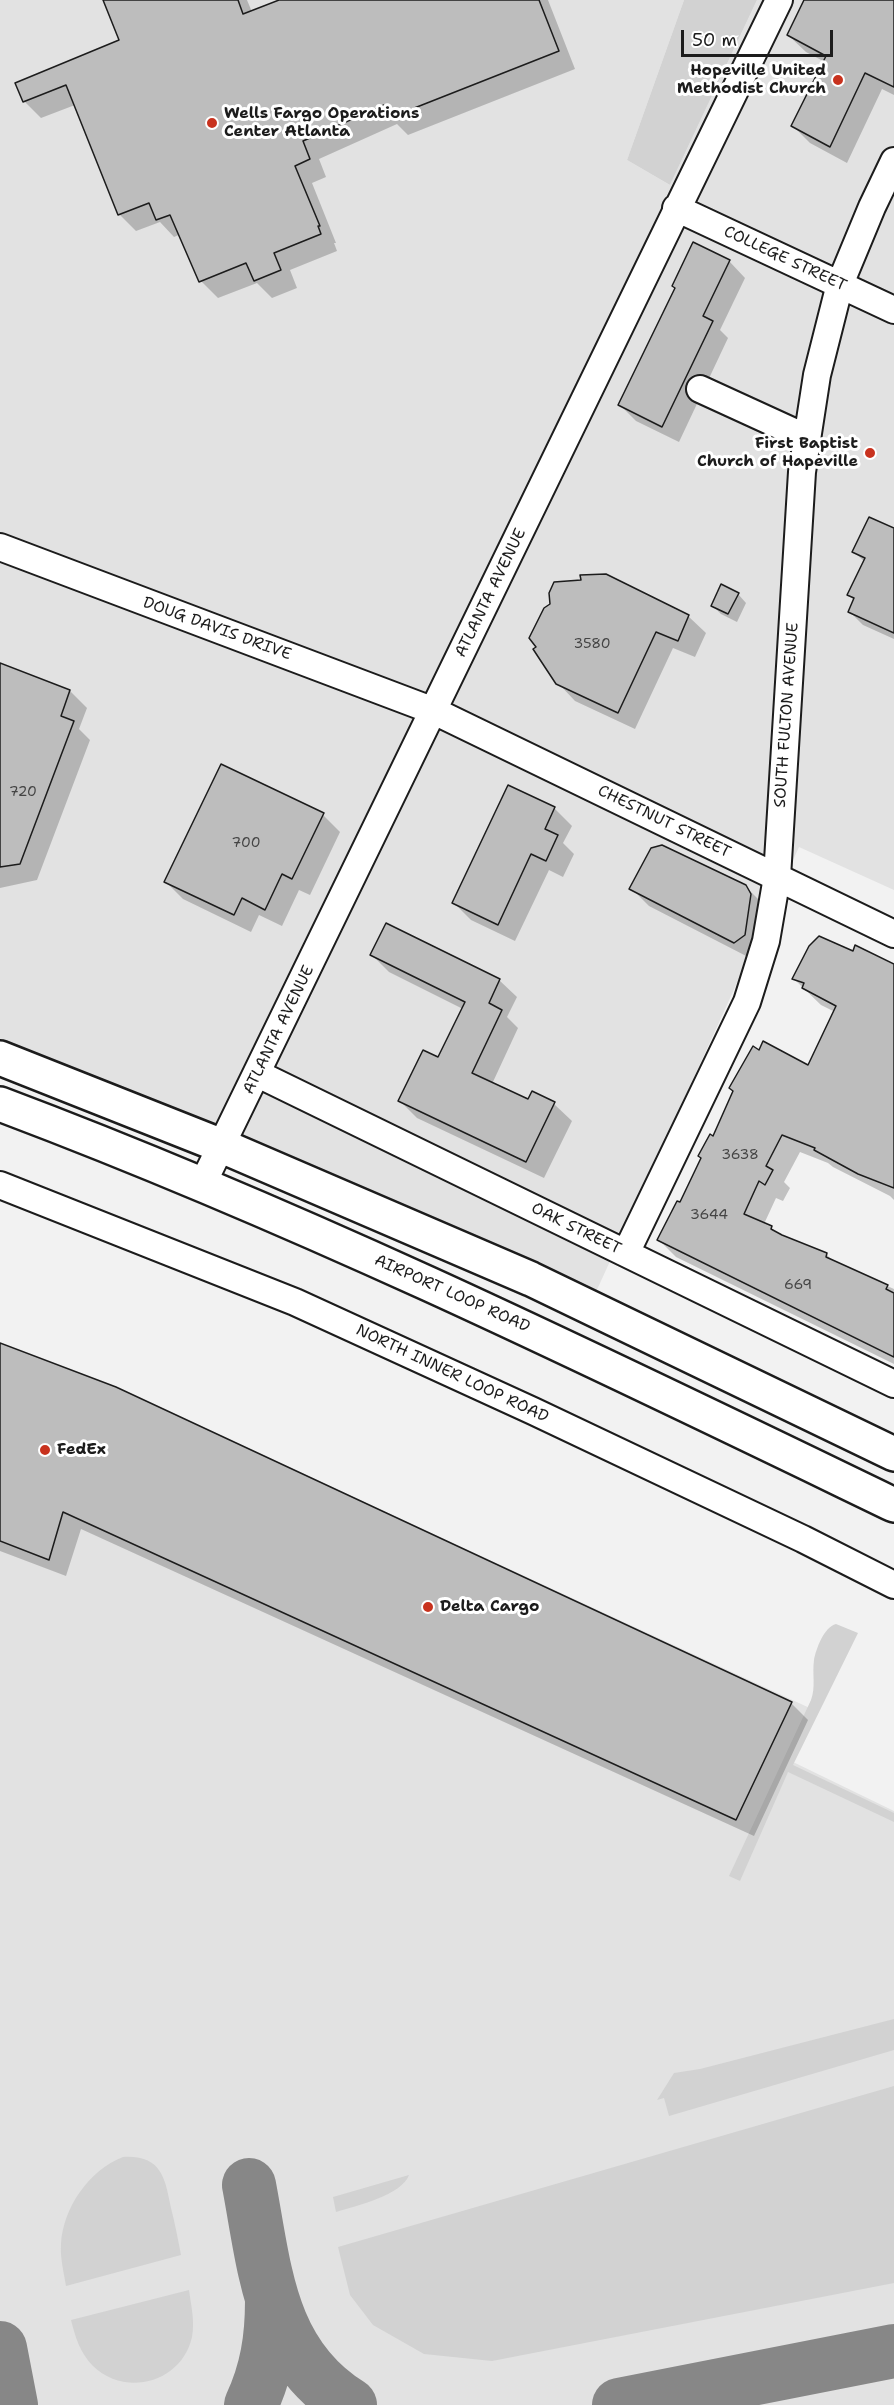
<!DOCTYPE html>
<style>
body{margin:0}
#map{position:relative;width:894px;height:2405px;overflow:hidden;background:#f2f2f2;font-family:"Shantell Sans",sans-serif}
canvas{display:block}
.scale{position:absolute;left:681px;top:30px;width:152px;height:27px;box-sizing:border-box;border:3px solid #1c1c1c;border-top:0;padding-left:8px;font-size:18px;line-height:21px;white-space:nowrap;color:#1c1c1c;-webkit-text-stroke:4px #fff;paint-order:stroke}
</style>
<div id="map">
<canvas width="894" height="2405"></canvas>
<div class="scale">50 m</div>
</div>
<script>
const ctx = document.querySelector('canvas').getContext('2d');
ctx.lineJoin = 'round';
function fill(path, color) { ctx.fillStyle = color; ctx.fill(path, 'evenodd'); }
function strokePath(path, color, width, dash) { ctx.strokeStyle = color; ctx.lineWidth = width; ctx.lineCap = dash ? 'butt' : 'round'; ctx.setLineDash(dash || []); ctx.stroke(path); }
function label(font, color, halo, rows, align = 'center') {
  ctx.font = font + ' "Shantell Sans",sans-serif'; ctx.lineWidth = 6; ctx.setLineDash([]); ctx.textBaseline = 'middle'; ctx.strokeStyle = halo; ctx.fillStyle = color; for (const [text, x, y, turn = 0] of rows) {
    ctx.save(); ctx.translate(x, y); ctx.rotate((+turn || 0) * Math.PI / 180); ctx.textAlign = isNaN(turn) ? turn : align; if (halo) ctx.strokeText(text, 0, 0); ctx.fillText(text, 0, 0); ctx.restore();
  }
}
const built = new Path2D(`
 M0 0H684L627 160 670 185 757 0H894V890L799 847 585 1316 0 1061Z
 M0 1343 116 1387 814 1710 791 1761 894 1811V2405H0Z`);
const green = new Path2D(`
 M684 0H757L670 185 627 160Z
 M836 1624 858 1633 793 1765 894 1813V1822L788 1772 740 1881 729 1876 811 1700C816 1687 812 1674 814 1660 816 1649 824 1627 836 1624Z
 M894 2019V2050L669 2116 664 2098 657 2100 674 2073 700 2069Z
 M894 2086V2283L492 2361 424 2354 373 2325 350 2295 338 2247Z
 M123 2157C161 2155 165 2177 171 2208 175 2224 178 2239 181 2255L66 2286C64 2273 60 2258 61 2244 63 2208 89 2170 123 2157Z
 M409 2175C402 2195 356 2206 336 2212L333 2197Z
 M189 2290C191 2305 195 2321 192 2337 182 2382 126 2398 93 2366 80 2353 75 2336 71 2320Z`);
const shadow = new Path2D(`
 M105 0H247L252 12 284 0H548L575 69 408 135 397 124 319 159 326 177 312 183 336 243H334L337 251 290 270 297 288 272 298 257 283 218 298 201 281 181 234 174 237 160 222 136 231 119 214 75 105 41 118 24 101 121 41Z
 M815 0H894V95L882 89 847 163 810 143 793 126 825 62 806 52 788 35Z
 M729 261 745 278 720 330 728 338 679 442 636 421 620 405Z
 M894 530V639L863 625 850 612 855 601 849 595 865 562 854 552Z
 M582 582 688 616 706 633 695 657 673 648 635 729 575 701 558 683Z
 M738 594 746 603 737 622 721 614 712 605Z
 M0 665 70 691 87 708 79 729 90 740 37 880 0 888Z
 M554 808 572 826 563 843 574 854 563 877 549 870 515 941 471 920 454 903Z
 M323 815 340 832 310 895 299 890 282 926 259 915 251 932 183 899 166 882Z
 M745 886 763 904 752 959 649 906 631 888Z
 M853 953 894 964V1200L890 1196 833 1167 828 1163 800 1152 784 1182 790 1188 783 1201 776 1198 764 1224 779 1235 826 1254 834 1262 894 1289V1364L676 1257 659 1240 680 1204 713 1138 809 1067 835 1012 821 1005 794 979Z
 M372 955 499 980 517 997 507 1017 518 1028 492 1084 528 1101 532 1093 554 1104 572 1121 544 1178 417 1118 400 1101 439 1059 463 1009 389 972Z
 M0 1344 791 1703 808 1720 754 1836 81 1529 66 1576 0 1551Z`);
const taxiway = new Path2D(`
 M249 2185C265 2269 269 2355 350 2405
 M0 2348 11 2405
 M251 2405C267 2371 272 2338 272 2301
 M619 2405 894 2351`);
const building = new Path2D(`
 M103 0H238L243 14 279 0H539L559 51 389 118 384 105 303 141 310 159 295 166 320 226H318L321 234 274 253 281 270 254 281 246 263 199 282 170 215 156 220 149 203 118 215 66 85 23 102 15 83 119 40Z
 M804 0H894V87L865 73 830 147 791 126 826 56 787 35Z
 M693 242 730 260 703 316 713 321 662 427 618 405 675 288 672 286Z
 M869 517 894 528V633L848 612 854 598 847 595 865 558 852 552Z
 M606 574 689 615 678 641 656 632 618 713 556 684 533 649 536 647 529 638 544 608 550 604 549 593 554 582 581 580 580 575Z
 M721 584 739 593 728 614 711 606Z
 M0 663 70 690 61 716 74 721 20 864 0 867Z
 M221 764 324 813 292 879 282 874 265 910 242 898 234 915 164 882Z
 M508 785 555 807 545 829 558 835 546 861 531 854 498 925 452 903Z
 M662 845 746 885 751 894 745 935 734 943 629 889 651 848Z
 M386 923 500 979 489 1003 502 1010 472 1073 528 1099 532 1091 555 1102 526 1162 398 1101 423 1050 438 1057 465 1002 370 955Z
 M819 936 853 951 855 945 894 964V1188L858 1174 814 1150 815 1148 782 1135 766 1166 773 1170 765 1185 759 1181 744 1214 772 1226 771 1229 782 1235 827 1253 826 1257 888 1285 886 1289 894 1293V1357L657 1240 677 1201 680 1202 701 1158 698 1156 710 1134 713 1136 733 1091 729 1088 753 1046 759 1050 763 1041 808 1065 836 1006 802 988 804 983 792 979 809 946Z
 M0 1343 116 1387 792 1702 736 1820 63 1512 49 1560 0 1541Z`);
const minor = new Path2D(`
 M676 208 894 310
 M700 389 807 438
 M0 547 434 711 894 934
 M258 1074 894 1384
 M0 1185 295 1302 533 1411 803 1539 894 1585
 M202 1185 779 0
 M626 1253 747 1002 766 941 777 877 802 472 817 375 840 284 872 207 894 161`);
const major = new Path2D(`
 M0 1058 222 1146 531 1279 894 1454
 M0 1104C306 1219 600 1363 894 1505`);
const markers = [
 [838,80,6,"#c8321e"],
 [212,123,6,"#c8321e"],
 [870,453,6,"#c8321e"],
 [45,1450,6,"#c8321e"],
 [428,1607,6,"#c8321e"]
];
const numberNames = [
 ["3580",592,644],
 ["720",23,792],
 ["700",246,843],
 ["3638",740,1155],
 ["3644",709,1215],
 ["669",798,1285]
];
const poiNames = [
 ["Hopeville United",826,71,"right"],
 ["Methodist Church",826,89,"right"],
 ["Wells Fargo Operations",224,114],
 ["Center Atlanta",224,132],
 ["First Baptist",858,444,"right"],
 ["Church of Hapeville",858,462,"right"],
 ["FedEx",57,1450],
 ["Delta Cargo",440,1607]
];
const streetNames = [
 ["COLLEGE STREET",785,259,25],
 ["ATLANTA AVENUE",491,593,-64],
 ["DOUG DAVIS DRIVE",217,629,20],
 ["SOUTH FULTON AVENUE",787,715,-86],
 ["CHESTNUT STREET",664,822,26],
 ["ATLANTA AVENUE",279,1030,-64],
 ["OAK STREET",576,1229,26],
 ["AIRPORT LOOP ROAD",452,1294,24],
 ["NORTH INNER LOOP ROAD",452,1374,25]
];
fill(built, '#e2e2e2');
fill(green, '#d2d2d2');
fill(shadow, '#0003');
strokePath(taxiway, '#878787', 54);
fill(building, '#bdbdbd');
strokePath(building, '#1c1c1c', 1.5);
strokePath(minor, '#1c1c1c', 30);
strokePath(major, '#1c1c1c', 38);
strokePath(minor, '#fff', 26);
strokePath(major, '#fff', 33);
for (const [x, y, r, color] of markers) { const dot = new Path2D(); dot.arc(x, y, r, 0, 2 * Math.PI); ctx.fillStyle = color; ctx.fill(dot); strokePath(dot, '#fff', 2); }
label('14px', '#444', null, numberNames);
label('bold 16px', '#1c1c1c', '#fff', poiNames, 'left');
label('16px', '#1c1c1c', '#fff', streetNames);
</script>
